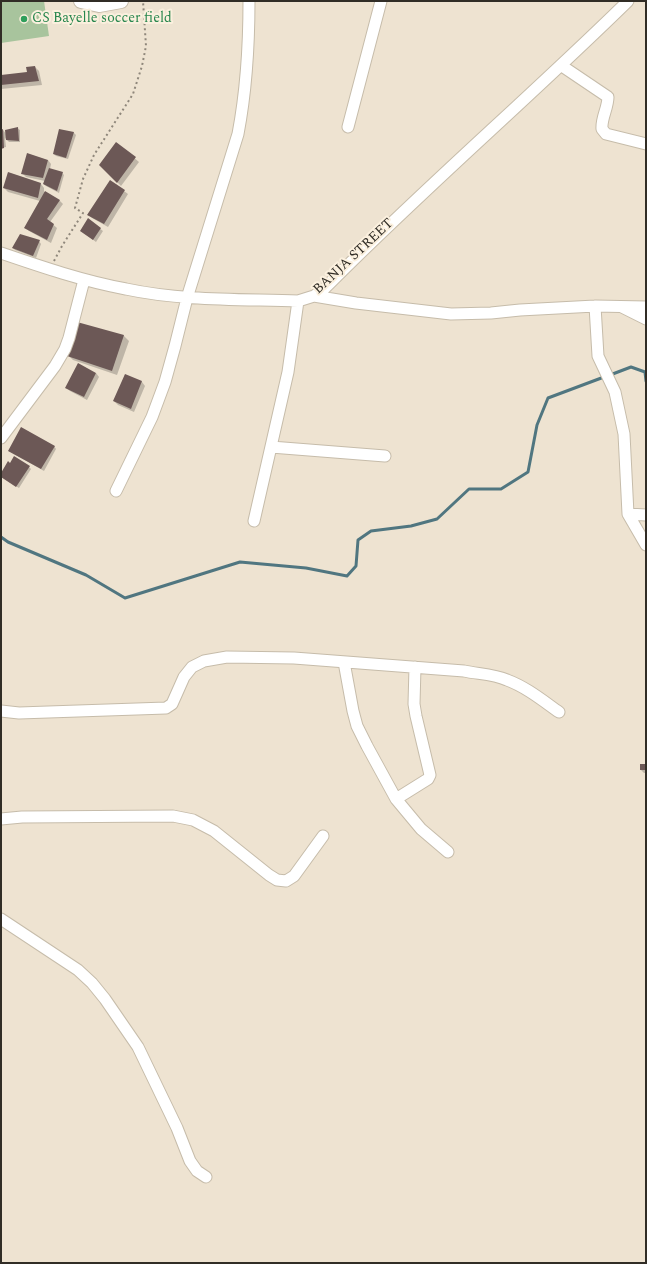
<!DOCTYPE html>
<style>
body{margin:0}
#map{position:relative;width:647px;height:1264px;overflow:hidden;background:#eee3d1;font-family:Spectral,serif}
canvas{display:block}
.frame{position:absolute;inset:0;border:2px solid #312d26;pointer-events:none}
</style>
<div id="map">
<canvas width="647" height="1264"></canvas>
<div class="frame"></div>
</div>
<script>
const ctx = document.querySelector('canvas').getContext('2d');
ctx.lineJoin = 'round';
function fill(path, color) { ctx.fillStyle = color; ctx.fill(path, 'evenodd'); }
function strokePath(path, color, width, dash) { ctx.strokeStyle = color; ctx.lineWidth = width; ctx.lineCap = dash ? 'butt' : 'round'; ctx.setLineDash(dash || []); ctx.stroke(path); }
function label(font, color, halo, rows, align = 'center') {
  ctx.font = font + ' Spectral,serif'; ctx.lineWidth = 4; ctx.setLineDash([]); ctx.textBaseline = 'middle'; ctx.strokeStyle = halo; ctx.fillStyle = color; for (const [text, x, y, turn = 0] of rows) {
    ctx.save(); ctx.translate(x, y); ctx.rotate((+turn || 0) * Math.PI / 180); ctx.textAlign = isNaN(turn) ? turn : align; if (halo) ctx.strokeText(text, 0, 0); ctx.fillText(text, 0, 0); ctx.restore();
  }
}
const green = new Path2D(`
 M1 1H44L49 36 1 43Z`);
const shadow = new Path2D(`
 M35 67 39 71 42 85 1 89V76L28 73Z
 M17 128 20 130V142H9L5 138 6 147 1 148V131L3 130 7 135Z
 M60 130 74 133 76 135 68 159 56 156 54 154Z
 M117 143 139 162 121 186 100 165Z
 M48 160 51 164 50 169 62 173 64 175 59 193 46 186 44 184 45 181 26 177 22 173Z
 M8 173 41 184 44 188V192L59 200 63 204 50 222 57 228 51 243 29 231 25 228 40 201 8 192 4 188Z
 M124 191 128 194 108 227 92 218 88 214Z
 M89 220 103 231 96 242 84 233Z
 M39 241 41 244 36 258 15 250 13 248Z
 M78 323 124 336 129 341 117 375 73 360 68 355Z
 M96 373 99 377 87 400 70 391 66 388Z
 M125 375 142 382 145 386 134 412 118 405 114 401Z
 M54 446 56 449 44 471 9 451Z
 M29 467 31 469 19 488 1 477V475Z
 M646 765V773H644L641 770Z`);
const stream = new Path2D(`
 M610 375 631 367 645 372 646 381
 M1 537 8 542 86 575 125 598 240 562 306 568 347 576 356 566 358 540 371 531 411 526 437 519 469 489H501L528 472 537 425 548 398 604 377`);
const building = new Path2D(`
 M35 66 39 81 1 85V75L27 72 26 67Z
 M18 127 19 141 6 140 5 130Z
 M3 129 4 148 1 149V130Z
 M59 129 74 132 66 158 53 154Z
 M116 142 136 157 117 183 99 165Z
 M27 153 48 160 43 178 21 174Z
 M49 168 63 172 57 191 43 184Z
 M8 172 41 183 38 198 3 188Z
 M110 180 125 190 104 224 87 215Z
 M45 191 60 200 47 219 54 224 47 240 24 228Z
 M88 218 101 228 93 240 80 231Z
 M20 234 40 240 33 256 12 248Z
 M77 322 124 335 112 371 67 356Z
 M78 363 96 373 84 397 65 388Z
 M125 374 142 381 131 409 113 401Z
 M21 427 55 446 41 469 8 451Z
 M14 456 30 466 16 487 1 477V473L8 461 10 463Z
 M640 764H646V770H640Z`);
const path = new Path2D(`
 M54 261 62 246 83 213 75 208 83 179 94 155 133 94 142 66 146 46 143 1`);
const minor = new Path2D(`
 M562 66 608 97C608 108 601 118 602 129L606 134 646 144
 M348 127 381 1
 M1 253C42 267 83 281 126 289 182 301 241 299 298 301L314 296 324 289C422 190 528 99 628 1
 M314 296 356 303 451 314 491 313 520 310 595 306 646 307
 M595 306 598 356 615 392 624 434 628 514 646 545
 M622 307 646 319
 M1 438 55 366 65 349 69 338 84 280
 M271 447 385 456
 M116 491 152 417 165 382 175 346 187 298 238 134C246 92 249 44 249 1
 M628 514 646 515
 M254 521 288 372 298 301
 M344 662 353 711 357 726 367 746 396 799 421 829 448 852
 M1 711 19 713 166 708 172 704 184 677 192 667 204 661 227 657 294 658 464 671C478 674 494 674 507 680 526 687 542 700 559 712
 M396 799 428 779 430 775 416 716 414 704 415 667
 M1 819 22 817 173 816 193 820 214 831 269 875 277 880 286 881 294 876 323 836
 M1 919 78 970 92 983 105 999 138 1047 177 1128 190 1161 197 1171 206 1177`);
const major = new Path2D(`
 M81 1 99 5 121 1`);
const markers = [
 [24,19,4,"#2e9e5b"]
];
const leisureNames = [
 ["CS Bayelle soccer field",32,19]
];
const streetNames = [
 ["BANJA STREET",354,257,-43]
];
fill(green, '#a8c49d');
fill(shadow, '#0003');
strokePath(stream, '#507680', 3);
fill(building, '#6c5856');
strokePath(minor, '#c6bcaa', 13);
strokePath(major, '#c6bcaa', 16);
strokePath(path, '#8f877b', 2, [2, 3]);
strokePath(minor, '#fff', 11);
strokePath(major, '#fff', 14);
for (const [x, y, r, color] of markers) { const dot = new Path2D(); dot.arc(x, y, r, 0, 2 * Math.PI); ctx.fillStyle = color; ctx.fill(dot); strokePath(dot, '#fbf0de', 1.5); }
label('14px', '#27864d', '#fbf0de', leisureNames, 'left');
label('14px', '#312d26', '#fbf0de', streetNames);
</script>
